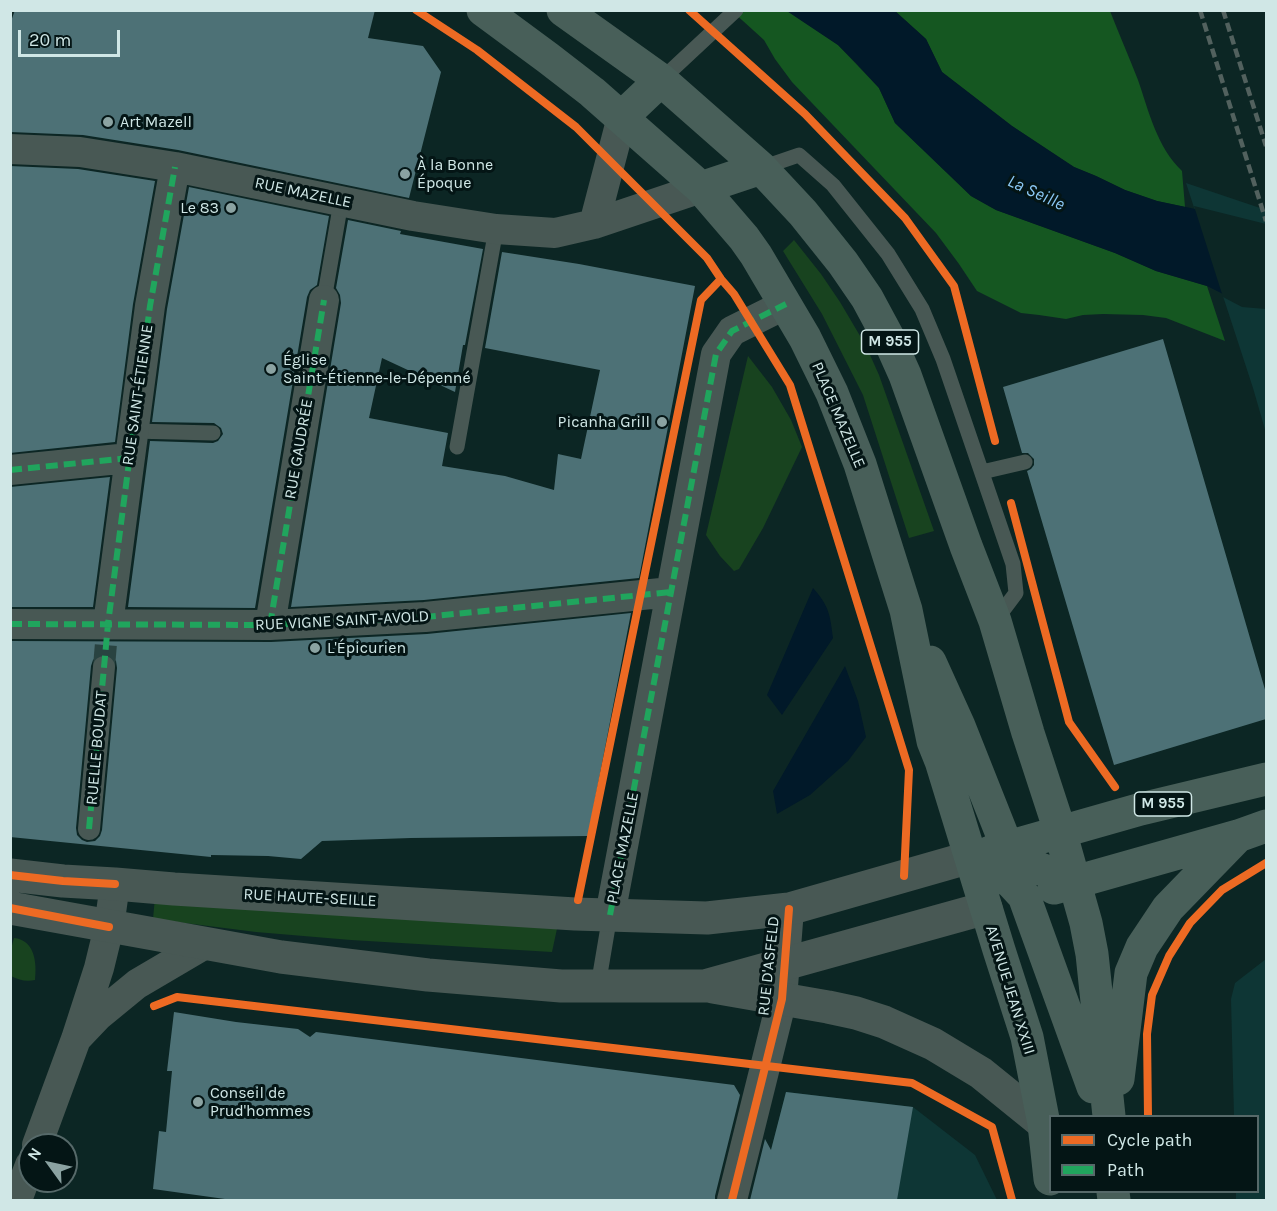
<!DOCTYPE html>
<meta charset="utf-8">
<style>
body{margin:0}
#map{position:relative;width:1277px;height:1211px;overflow:hidden;background:#0c2624;font-family:Karla,sans-serif}
canvas{display:block}
.frame{position:absolute;inset:0;border:12px solid #d0e7e6;pointer-events:none}
.legend{position:absolute;left:1049px;top:1115px;width:210px;height:78px;box-sizing:border-box;background:#041515;border:2px solid #566969;margin:0;padding:8px 10px;list-style:none;font-size:18px;color:#d0e7e6}
.legend li{display:flex;align-items:center;gap:12px;height:30px}
.legend b{width:30px;border:2px solid #566969}
.north{position:absolute;left:18px;top:1133px;width:60px;height:60px;box-sizing:border-box;background:#041515;border:2px solid #566969;border-radius:50%;rotate:303deg;font-size:16px;font-weight:700;line-height:24px;text-align:center;color:#d0e7e6}
.north::after{content:'';display:block;margin:auto;width:21px;height:27px;background:#8ba3a2;clip-path:polygon(50% 0,100% 100%,50% 72%,0 100%)}
.scale{position:absolute;left:18px;top:30px;width:102px;height:27px;box-sizing:border-box;border:3px solid #d0e7e6;border-top:0;padding-left:8px;font-size:18px;line-height:21px;white-space:nowrap;color:#d0e7e6;-webkit-text-stroke:4px #041515;paint-order:stroke}
</style>
<div id="map">
<canvas width="1277" height="1211"></canvas>
<div class="frame"></div>
<ul class="legend">
<li><b style="height:8px;background:#ed6a23"></b>Cycle path</li>
<li><b style="height:8px;background:#20a55d"></b>Path</li>
</ul>
<div class="north">N</div>
<div class="scale">20 m</div>
</div>
<script>
const ctx = document.querySelector('canvas').getContext('2d');
ctx.lineJoin = 'round';
function fill(path, color) { ctx.fillStyle = color; ctx.fill(path, 'evenodd'); }
function strokePath(path, color, width, dash) { ctx.strokeStyle = color; ctx.lineWidth = width; ctx.lineCap = dash ? 'butt' : 'round'; ctx.setLineDash(dash || []); ctx.stroke(path); }
function label(font, color, halo, rows, align = 'center') {
  ctx.font = font + ' Karla,sans-serif'; ctx.lineWidth = 6; ctx.setLineDash([]); ctx.textBaseline = 'middle'; ctx.strokeStyle = halo; ctx.fillStyle = color; for (const [text, x, y, turn = 0] of rows) {
    ctx.save(); ctx.translate(x, y); ctx.rotate((+turn || 0) * Math.PI / 180); ctx.textAlign = isNaN(turn) ? turn : align; if (halo) ctx.strokeText(text, 0, 0); ctx.fillText(text, 0, 0); ctx.restore();
  }
}
const built = new Path2D(`
 M1186 183 1266 210V433L1253 388Z
 M1266 959V1200H1236V1192H1258V1116H1234L1231 999 1235 983Z
 M786 1092 913 1107 975 1155 997 1200H758Z`);
const green = new Path2D(`
 M794 240 821 274 840 302 866 346 879 375 934 531 909 538 863 395 822 314 783 251Z
 M748 356 772 387 791 420 802 447 763 528 739 569 734 571 720 556 706 535Z
 M155 897 558 924 552 952 351 940 256 932 153 919Z
 M14 938C35 940 37 963 35 980 26 982 19 980 11 976V949Z`);
const forest = new Path2D(`
 M732 11H787L838 45 879 88 895 123 971 196 996 210 1115 253 1156 271 1207 286 1225 341 1166 318 1143 315 1103 314 1083 315 1066 319 1039 315 1021 313 977 291 959 264 936 233 812 103 792 82 775 59 764 40Z
 M895 11H1110C1119 34 1129 57 1138 80 1149 112 1157 147 1182 171L1185 207 1157 201 1125 190 1096 176 1074 167 1012 126 942 72 926 39Z`);
const water = new Path2D(`
 M787 11H895L926 39 942 72 1012 126 1074 167 1096 176 1125 190 1157 201 1205 211 1243 304 1207 286 1156 271 1115 253 996 210 971 196 895 123 879 88 856 63 838 45Z
 M813 588C829 606 830 614 833 638L782 715 767 695Z
 M845 666 858 701 866 737 848 761 810 795 777 814 773 791Z`);
const pier = new Path2D(`
 M1194 206 1266 224V309L1242 307 1223 297Z`);
const building = new Path2D(`
 M15 10H375L368 38 423 46 441 72 409 198 178 150 83 135 10 132V24Z
 M10 166 78 169 155 181 133 304 115 442 10 453Z
 M189 187 329 216 317 285 310 290 307 297 255 608 128 607 150 441 213 443 218 441 223 434 221 428 214 423 152 422 167 309Z
 M348 220 401 231 400 234 483 249 465 345H463L455 392 382 358 369 418 448 433 442 466 505 476 554 490 558 454 581 459 600 370 485 348 502 252 579 264 695 286 639 578 424 600 291 607 341 303 340 295 336 288Z
 M1163 339 1266 693V719L1114 765 1027 471 1031 469 1034 465V459L1028 453H1022L1003 387Z
 M110 477 93 607H10V487Z
 M631 613 588 836 411 838 322 841 301 859 268 856 211 855V857L10 837V641L271 642 427 634ZM106 654 111 656 116 661 117 668 102 830 100 836 95 841 87 842 82 840 77 835 76 828 91 666 93 660 98 655Z
 M174 1012 236 1022 298 1029 310 1037 316 1032 734 1085 740 1095 715 1196V1200H232L153 1189 159 1131 166 1132 172 1071H167Z
 M786 1092 913 1107 897 1200H750L765 1139 771 1150Z`);
const pedestrianTunnel = new Path2D(`
 M104 667 106 643`);
const service = new Path2D(`
 M661 80 736 10
 M761 168 799 155 833 185 888 254 922 309 943 359 1013 564 1016 593 995 621
 M324 300 341 202
 M133 431 213 433
 M457 447 496 229
 M982 472 1025 462
 M598 986 610 915`);
const pedestrian = new Path2D(`
 M89 829 104 667`);
const minor = new Path2D(`
 M10 149 80 152 175 167 413 216 496 229 555 233 594 224 701 188
 M594 224 622 117
 M10 470 129 458
 M10 624 270 625 425 617 671 592
 M108 624 150 306 175 167
 M270 625 324 300
 M610 915 716 354 732 331 786 304
 M78 1037 98 1016 137 984 205 944
 M37 1145 76 1039 99 968 109 927 115 884
 M17 1200 30 1165
 M732 1200 782 999 789 909`);
const tertiary = new Path2D(`
 M10 875 63 881 115 884 174 889 575 914 707 918 789 909 971 857
 M10 908 281 957 428 975 561 986H705L986 908
 M713 987 828 1007 856 1013 884 1022 933 1044 981 1073 1044 1124`);
const primary = new Path2D(`
 M483 10 548 58 592 92 701 188 744 238 756 255 805 338 832 393 860 464 906 610 933 741 941 761 999 950 1027 1037 1044 1124 1050 1179
 M563 10 661 80 761 168 803 213 843 263 867 298 888 337 905 375 966 546 995 621 1028 733 1060 831 1086 923 1092 954 1109 1116
 M622 117 661 80
 M701 188 761 168
 M930 662 959 726 1007 847 1028 864 1074 882
 M990 852 1141 809 1266 779
 M971 857 1011 882 1024 896 1093 1087
 M1054 888 1238 836 1266 826
 M1118 1079 1131 973 1142 947 1168 908 1238 836
 M1113 1192 1114 1200`);
const rail = new Path2D(`
 M1200 10 1266 221
 M1223 10 1266 146`);
const quiet = new Path2D(`
 M10 470 129 458
 M10 624 270 625 425 617 671 592
 M270 625 324 300
 M89 829 108 624 133 431 150 306 175 167
 M610 915 716 354 732 331 786 304`);
const cycleway = new Path2D(`
 M416 10 477 50 576 127 707 258 721 279 734 294 790 385 909 770 904 876
 M689 10 805 114 905 218 954 286 995 441
 M1011 503 1069 722 1115 787
 M10 875 63 881 115 884
 M578 900 701 300 721 279
 M10 908 109 927
 M154 1006 177 997 912 1083 992 1127 1012 1200
 M1148 1116 1147 1034 1152 995 1169 956 1190 923 1222 890 1266 863
 M732 1200 782 999 789 909`);
const markers = [
 [108,122,6,"#8ba3a2"],
 [405,174,6,"#8ba3a2"],
 [231,208,6,"#8ba3a2"],
 [271,369,6,"#8ba3a2"],
 [662,422,6,"#8ba3a2"],
 [315,648,6,"#8ba3a2"],
 [198,1102,6,"#8ba3a2"]
];
const shields = [
 [890,342,57],
 [1163,804,57]
];
const shieldNames = [
 ["M 955",890,342],
 ["M 955",1163,804]
];
const poiNames = [
 ["Art Mazell",120,122],
 ["À la Bonne",417,165],
 ["Époque",417,183],
 ["Le 83",219,208,"right"],
 ["Église",283,360],
 ["Saint-Étienne-le-Dépenné",283,378],
 ["Picanha Grill",650,422,"right"],
 ["L'Épicurien",327,648],
 ["Conseil de",210,1093],
 ["Prud'hommes",210,1111]
];
const streetNames = [
 ["RUE MAZELLE",303,193,12],
 ["RUE SAINT-ÉTIENNE",138,395,-82],
 ["PLACE MAZELLE",838,415,67],
 ["RUE GAUDRÉE",299,449,-80],
 ["RUE VIGNE SAINT-AVOLD",342,621,-3],
 ["RUELLE BOUDAT",97,748,-85],
 ["PLACE MAZELLE",623,848,-79],
 ["RUE HAUTE-SEILLE",310,898,3],
 ["RUE D'ASFELD",769,966,-84],
 ["AVENUE JEAN XXIII",1010,990,73]
];
const waterNames = [
 ["La Seille",1036,193,25]
];
fill(built, '#0e3635');
fill(green, '#18431f');
fill(forest, '#155721');
fill(water, '#011929');
fill(pier, '#0c2624');
fill(building, '#4d7176');
strokePath(pedestrianTunnel, '#294341', 22, [22, 11]);
strokePath(service, '#485854', 15);
strokePath(pedestrian, '#485854', 22);
strokePath(minor, '#485854', 30);
strokePath(tertiary, '#485854', 33);
strokePath(primary, '#485f59', 33);
strokePath(rail, '#52615e', 4.5, [9, 4.5]);
strokePath(quiet, '#20a55d', 6, [12, 6]);
strokePath(cycleway, '#ed6a23', 8);
for (const [x, y, r, color] of markers) { const dot = new Path2D(); dot.arc(x, y, r, 0, 2 * Math.PI); ctx.fillStyle = color; ctx.fill(dot); strokePath(dot, '#041515', 2); }
for (const [x, y, w] of shields) { const box = new Path2D(); box.roundRect(x - w / 2, y - 12, w, 24, 4.5); ctx.fillStyle = '#041515'; ctx.fill(box); strokePath(box, '#d0e7e6', 1.5); }
label('bold 15px', '#d0e7e6', null, shieldNames);
label('16px', '#d0e7e6', '#041515', poiNames, 'left');
label('16px', '#d0e7e6', '#041515', streetNames);
label('italic 18px', '#8cc9f6', '#041515', waterNames);
</script>
